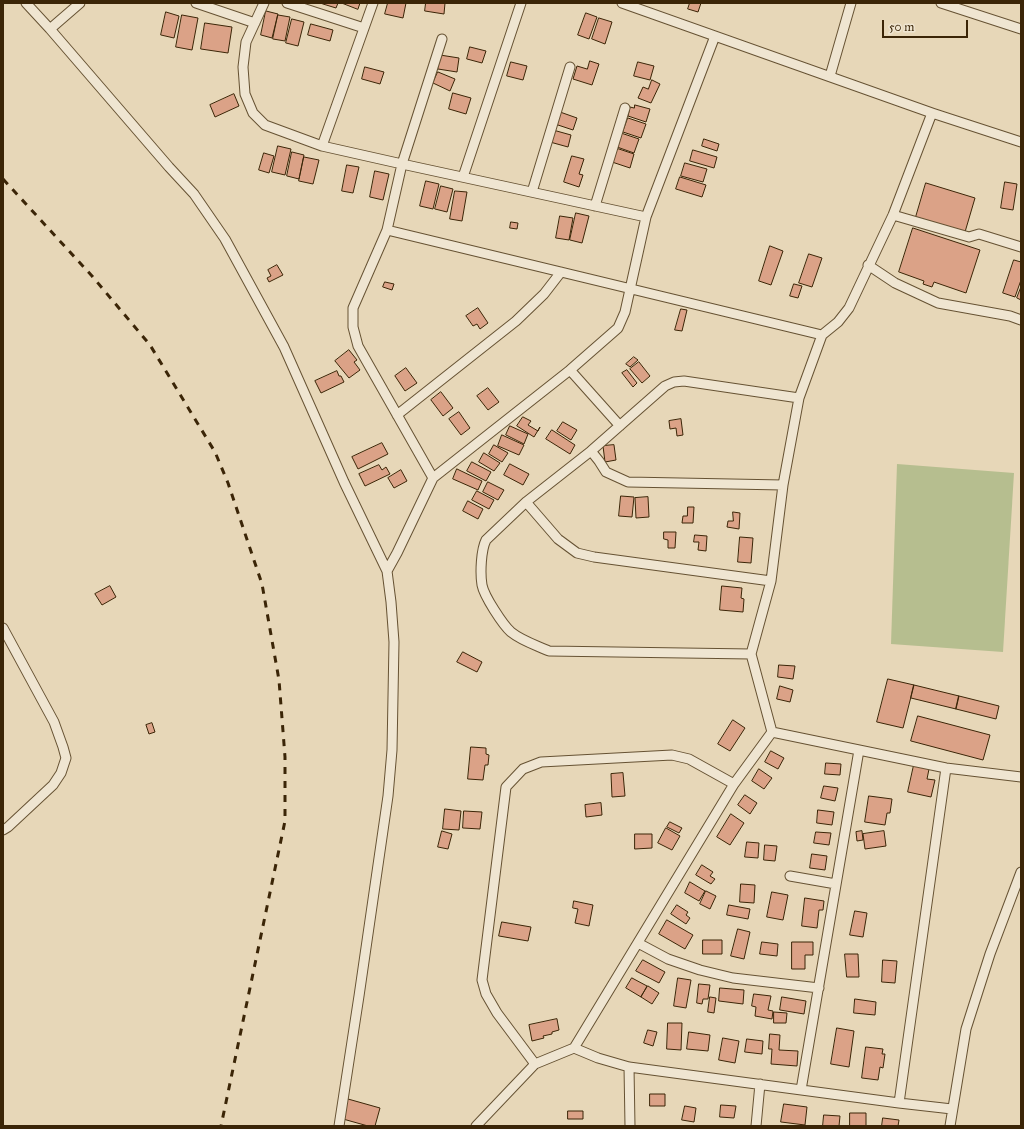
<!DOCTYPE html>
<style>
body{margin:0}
#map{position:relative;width:1024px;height:1129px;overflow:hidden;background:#e7d7b8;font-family:"IM FELL Great Primer",serif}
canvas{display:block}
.frame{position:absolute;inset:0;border:4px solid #3b2507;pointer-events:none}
.scale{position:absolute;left:882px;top:20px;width:86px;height:18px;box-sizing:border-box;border:2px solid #3b2507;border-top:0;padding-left:5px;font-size:12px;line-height:14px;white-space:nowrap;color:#3b2507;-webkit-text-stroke:3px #efe5d1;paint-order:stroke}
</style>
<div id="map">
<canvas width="1024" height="1129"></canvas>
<div class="frame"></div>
<div class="scale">50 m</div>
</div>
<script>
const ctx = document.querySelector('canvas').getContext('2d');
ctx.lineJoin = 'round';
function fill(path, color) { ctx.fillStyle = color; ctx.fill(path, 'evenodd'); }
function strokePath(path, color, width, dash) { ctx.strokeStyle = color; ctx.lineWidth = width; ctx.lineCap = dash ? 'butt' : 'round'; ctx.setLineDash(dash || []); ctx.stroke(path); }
const green = new Path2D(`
 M897 464 1014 473 1003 652 891 644Z`);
const building = new Path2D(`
 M324 3H338L336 8 323 4Z
 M342 3H360L358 9Z
 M388 3H406L403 18 385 14Z
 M426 3H445L444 14 425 11Z
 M690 3H701L698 12 688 9Z
 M266 11 278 14 272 38 261 35Z
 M166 12 179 16 174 38 161 35Z
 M586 13 597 17 589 39 578 35Z
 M182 15 198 18 192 50 176 47Z
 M278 15 290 17 285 41 273 39Z
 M599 18 612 22 605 44 592 39Z
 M292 19 304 22 298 46 286 43Z
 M205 23 232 27 228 53 201 49Z
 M311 24 333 30 330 41 308 35Z
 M470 47 486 51 482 63 467 59Z
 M440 55 459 58 457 72 438 69Z
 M590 61 599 64 592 85 573 79 577 66 587 69Z
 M511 62 527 66 523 80 507 76Z
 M638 62 654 66 650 80 634 76Z
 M365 67 384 72 380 84 362 79Z
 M438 72 455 79 450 91 433 83Z
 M652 80 660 84 651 103 638 98 643 87 648 89Z
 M453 93 471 98 466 114 449 109Z
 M234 94 239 106 215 117 210 105Z
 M635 105 650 109 646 122 628 116 630 107 634 108Z
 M560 112 577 118 573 130 555 124Z
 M628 118 646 124 641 138 623 132Z
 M553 130 571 135 568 147 550 142Z
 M621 133 639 139 634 153 617 147Z
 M704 139 719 144 717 151 702 146Z
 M278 146 291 149 285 175 272 172Z
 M616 148 634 154 630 168 612 162Z
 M693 150 717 157 714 168 690 161Z
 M292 152 304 155 299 179 287 176Z
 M264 153 274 156 269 173 259 170Z
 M572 156 584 159 579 174 583 175 579 187 564 182Z
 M304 157 319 160 313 184 299 181Z
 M685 163 707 169 703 182 681 176Z
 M347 165 359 167 353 193 342 191Z
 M375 171 389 174 383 200 370 197Z
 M680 177 706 185 702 197 676 189Z
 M426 181 439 184 433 209 420 206Z
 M1005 182 1017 184 1013 210 1001 208Z
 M926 183 975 198 965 232 916 217Z
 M441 186 453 189 447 212 435 209Z
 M455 191 467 192 462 221 450 219Z
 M576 213 589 216 582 243 570 240Z
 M560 216 573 218 569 240 556 238Z
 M511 222 518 223 517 229 510 228Z
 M913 228 980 250 966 293 934 282 932 287 923 284 924 281 899 272Z
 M770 246 783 251 771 285 759 281Z
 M809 254 822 258 812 287 799 283Z
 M1014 260 1021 262V280L1015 297 1003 293Z
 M277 265 283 275 269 282 267 278 271 276 268 270Z
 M385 282 394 284 392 290 383 287Z
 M794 284 802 286 798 298 790 296Z
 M1021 287V300L1017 298Z
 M478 308 488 323 480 329 477 324 473 326 466 316Z
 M681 309 687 310 682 331 675 330Z
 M349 350 357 360 354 362 360 370 349 378 335 361Z
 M634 357 638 360 630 367 626 364Z
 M639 362 650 376 642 383 630 369Z
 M406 368 417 383 405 391 395 376Z
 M627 370 637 383 633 387 622 373Z
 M337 371 339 376H341L344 382 321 393 315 381Z
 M488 388 499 402 488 410 477 396Z
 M441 392 453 408 443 416 431 400Z
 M459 412 470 428 461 435 449 419Z
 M523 417 531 421 528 425 538 431 540 427 534 437 517 426Z
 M681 419 683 435 677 436 676 428 670 429 669 421Z
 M563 422 577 430 571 440 557 431Z
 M510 426 528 434 524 444 506 435Z
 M552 430 575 445 570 454 546 439Z
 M502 435 524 445 519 455 498 446Z
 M382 443 388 454 358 469 352 457Z
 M494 445 508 453 502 462 489 454Z
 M614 445 616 460 605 462 603 446Z
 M484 453 500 463 494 471 479 462Z
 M472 462 491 472 486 481 467 471Z
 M510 464 529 474 523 485 504 475Z
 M379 465 382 470 386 467 390 474 365 486 359 474Z
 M457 469 482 481 478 490 453 479Z
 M401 470 407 481 394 488 388 478Z
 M488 482 504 490 498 500 483 492Z
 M477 491 494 500 489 509 472 500Z
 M621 496 634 497 632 517 619 516Z
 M648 497 649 517 636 518 635 498Z
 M468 501 483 509 478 519 463 511Z
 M688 507H694L693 523H682L683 516H687Z
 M733 512 740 513 739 529 727 527 728 521H733Z
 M664 532H676L675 548H668V540L664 539Z
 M695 535 707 536 706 551 698 550 699 542H694Z
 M740 537 753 538 751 563 738 562Z
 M110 586 116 597 102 605 95 594Z
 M722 586 742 588 741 598 744 599 743 612 720 610Z
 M463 652 482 662 477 672 457 662Z
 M779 665 795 666 793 679 778 677Z
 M888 679 914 685 903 728 877 722Z
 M914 685 959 696 956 709 911 698Z
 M780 686 793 690 790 702 777 699Z
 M959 696 999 706 996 719 956 709Z
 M918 716 990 735 983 760 911 741Z
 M733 720 745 728 730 751 718 744Z
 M152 723 155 732 149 734 146 725Z
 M471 747 486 748V754L489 755 488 765H485L483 780 468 779Z
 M771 751 784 758 778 769 765 762Z
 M826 763 841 764 840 775 825 774Z
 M914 765 929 769 927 779 935 780 931 797 908 792Z
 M759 769 772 778 764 789 752 781Z
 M623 773 625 796 612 797 611 774Z
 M824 786 838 788 835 801 821 798Z
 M745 795 757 803 750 814 738 805Z
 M869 796 892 799 890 813H887L885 825 865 822Z
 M601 803 602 815 586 817 585 805Z
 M445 809 461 811 459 830 443 829Z
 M818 810 834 812 832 825 817 823Z
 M464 811 482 812 480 829 463 828Z
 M731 814 744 823 730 845 717 837Z
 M670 822 682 828 679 833 667 827Z
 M666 828 680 836 672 850 658 843Z
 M442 831 452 834 448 849 438 847Z
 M862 831 863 840 857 841 856 832Z
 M884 831 886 846 865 849 863 834Z
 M816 832 831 833 829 845 814 843Z
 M635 834H652V848L635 849Z
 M747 842 759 843 758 858 745 857Z
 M765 845 777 846 775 861 764 860Z
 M812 854 827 856 825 870 810 868Z
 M702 865 713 872 710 876 715 879 711 884 696 875Z
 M690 882 705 891 699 901 685 893Z
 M741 884 755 885 754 903 740 902Z
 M706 891 716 896 710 909 700 904Z
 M772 892 788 895 783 920 767 917Z
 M805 898 824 901 823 910H819L817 928 802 926Z
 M574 901 593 905 589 926 575 923 578 909 573 908Z
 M677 905 688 912 686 915 690 918 686 924 671 914Z
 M729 905 750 909 748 919 727 915Z
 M855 911 867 913 863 937 850 935Z
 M667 920 693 935 685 949 659 934Z
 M502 922 531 927 528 941 499 936Z
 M738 929 750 932 744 959 731 956Z
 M703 940H722V954H703Z
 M762 942 778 944 777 956 760 954Z
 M792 942H813V955H805V969H792Z
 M845 954H858L859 977H847Z
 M643 960 665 972 659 983 636 971Z
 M883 960 897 961 895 983 882 982Z
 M632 978 647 986 641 997 626 988Z
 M678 978 691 980 686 1008 674 1006Z
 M699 984 710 985 708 999H703L702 1004 697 1003Z
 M648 986 659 993 652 1004 641 997Z
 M720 988 744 990 743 1004 719 1001Z
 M754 994 771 996 768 1010 773 1011 772 1019 755 1016 756 1007 752 1006Z
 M710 997 716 998 714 1013 708 1012Z
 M782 997 806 1001 804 1014 780 1010Z
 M855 999 876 1002 875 1015 854 1013Z
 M774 1012 787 1013 786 1023H774Z
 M557 1019 559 1030 552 1032V1034L543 1036 544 1038 532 1041 529 1025Z
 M668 1023H682L681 1050 667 1049Z
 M837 1028 854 1031 849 1067 831 1064Z
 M648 1030 657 1032 653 1046 644 1043Z
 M689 1032 710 1035 708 1051 687 1049Z
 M770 1034 780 1035 779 1050 798 1051 797 1066 771 1064 772 1049H769Z
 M723 1038 739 1041 735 1063 719 1060Z
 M747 1039 763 1041 762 1054 745 1052Z
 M866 1047 883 1049 882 1054H885L883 1068 880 1067 878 1080 862 1078Z
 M650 1094H665V1106H650Z
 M348 1099 380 1108 375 1126H368L343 1119Z
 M784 1104 807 1107 805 1125 781 1122Z
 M721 1105 736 1106 734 1118 720 1117Z
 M685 1106 696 1108 694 1122 682 1120Z
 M568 1111H583V1119H568Z
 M850 1113H866V1126H850Z
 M824 1115 840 1116 839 1126H823Z
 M883 1118 899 1120 898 1126H882Z`);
const minor = new Path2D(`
 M26 3 50 29 169 167 194 194 225 239 284 347 344 482 387 571 391 602 394 642 392 750 388 796 359 996 339 1126
 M196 3 255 23
 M264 3 246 42 243 67 245 94 253 113 265 125 322 146 402 164 442 39
 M287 3 364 28
 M622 3 932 113 1021 142
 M941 3 1021 29
 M50 29 80 3
 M830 76 851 3
 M322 146 373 3
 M402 164 646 217 625 312 618 328 570 370 433 478 358 346 353 327V308L387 230Z
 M463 177 521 3
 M532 192 570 67
 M595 206 625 108
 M893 215 969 237 979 234 1021 247
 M646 217 715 36
 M387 230 822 335 838 322 849 308 893 215 932 113
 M868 265 895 283 938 303 1010 316 1021 320
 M822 335 799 398 783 485 771 581 751 654 772 732 946 768 1021 777
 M570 370 620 426
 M397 415 516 321 544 294 561 272
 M591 451 599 461 606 472 628 482 783 485
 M526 502 558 539 577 553 594 557 771 581
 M387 571 397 553 433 478
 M3 628 54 722 63 747 66 758 61 773 53 785 8 827 3 830
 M751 654 549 651C536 645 522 641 511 632 503 625 484 596 482 585 480 573 481 550 486 540L526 502 591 451 665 386 674 382 684 381 799 398
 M790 876 836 884
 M638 943 668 959 700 970 733 978 819 988
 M574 1048 598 1058 629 1067 899 1103 952 1109
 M535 1064 497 1013 486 994 482 980 506 787 523 769 541 762 672 755 689 759 734 784
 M629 1067 630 1126
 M801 1090 859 750
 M899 1103 946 768
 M476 1126 535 1064 574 1048 734 784 772 732
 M756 1126 760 1084
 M950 1126 966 1029 990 954 1021 872`);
const rail = new Path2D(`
 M3 179 92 276 150 345 215 452 228 483 262 584 279 680 285 757V821L221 1126`);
fill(green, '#b6be8f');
fill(building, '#dba287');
strokePath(building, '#3b2507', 1);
strokePath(minor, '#665233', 11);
strokePath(minor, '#efe5d1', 9);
strokePath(rail, '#3b2507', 3, [7, 7]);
</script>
